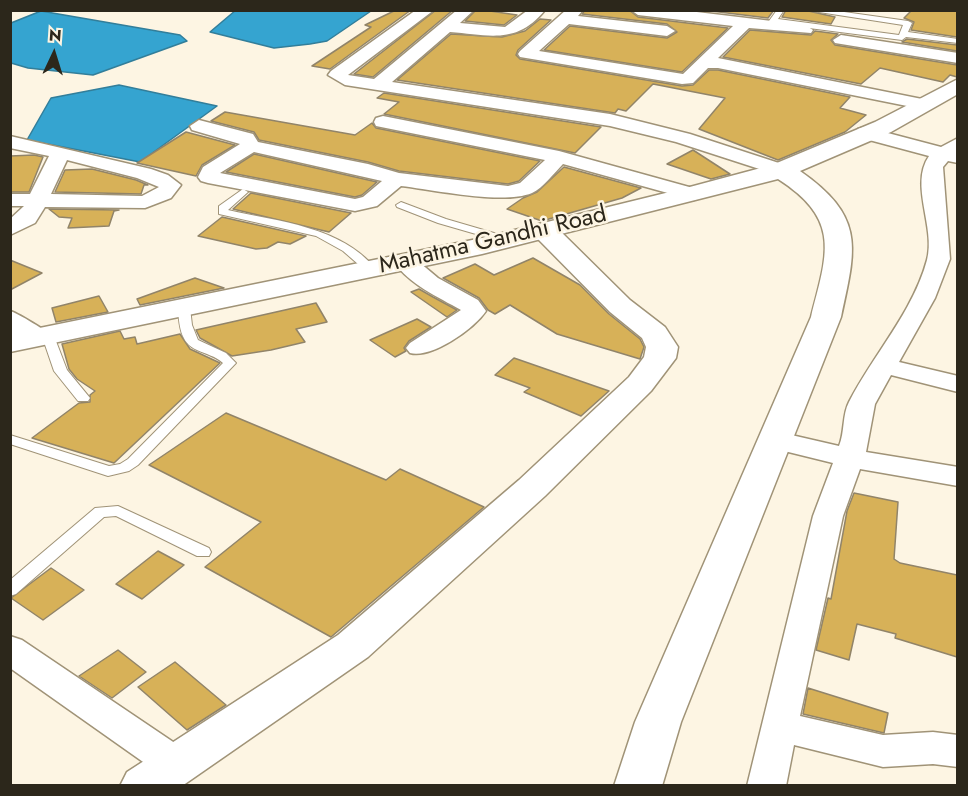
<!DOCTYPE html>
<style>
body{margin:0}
#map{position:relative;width:968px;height:796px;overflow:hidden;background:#fdf5e3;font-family:Jost,sans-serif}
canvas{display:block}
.frame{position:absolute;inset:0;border:12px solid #2c271b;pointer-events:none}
.north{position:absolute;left:24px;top:24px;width:60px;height:60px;-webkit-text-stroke:4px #fdf5e3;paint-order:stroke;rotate:4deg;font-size:16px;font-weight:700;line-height:24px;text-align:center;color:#2c271b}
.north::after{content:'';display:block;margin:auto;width:21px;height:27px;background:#2c271b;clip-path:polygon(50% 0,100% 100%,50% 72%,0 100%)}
</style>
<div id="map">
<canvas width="968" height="796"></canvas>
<div class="frame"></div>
<div class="north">N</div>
</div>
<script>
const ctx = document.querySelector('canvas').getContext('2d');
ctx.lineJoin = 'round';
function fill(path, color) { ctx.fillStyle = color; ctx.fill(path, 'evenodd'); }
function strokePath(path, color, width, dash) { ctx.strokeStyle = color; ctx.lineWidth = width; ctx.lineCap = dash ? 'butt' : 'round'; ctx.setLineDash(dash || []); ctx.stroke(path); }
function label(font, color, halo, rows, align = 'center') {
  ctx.font = font + ' Jost,sans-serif'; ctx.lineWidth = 5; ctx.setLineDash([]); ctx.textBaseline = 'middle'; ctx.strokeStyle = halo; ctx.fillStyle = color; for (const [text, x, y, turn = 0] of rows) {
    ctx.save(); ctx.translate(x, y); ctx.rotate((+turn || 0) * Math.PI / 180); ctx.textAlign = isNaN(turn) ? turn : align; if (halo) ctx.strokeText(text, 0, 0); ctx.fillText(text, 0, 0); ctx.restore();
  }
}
const water = new Path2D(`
 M236 10H371V11L327 41 310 44 274 48 210 32Z
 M41 11 180 35 187 41 93 75 28 68 11 63V23Z
 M119 85 217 106 140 162 27 140 51 98Z`);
const building = new Path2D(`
 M396 10H411L330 69 312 66 371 27 365 25Z
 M436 10H453L373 77 354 74Z
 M476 10H483L517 15 504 25 465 21Z
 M585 10H629L638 17 728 28 682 72 544 50 570 26 667 38 677 32 667 24 582 14Z
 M703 10H774L768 18Z
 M786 10H804L835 17 831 24 782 17Z
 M912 10H957V37L911 30 914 22 904 18Z
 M540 19 551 20 518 50 516 55 520 59 682 86 693 85 709 70H718L850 97 840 108 866 115 845 132 778 160 699 129 725 98 653 84 626 111 618 109 615 113 397 80 451 34 502 37 525 31Z
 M750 30 811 35 815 31 838 34 831 40 835 45 957 65V77L950 75 943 82 880 68 861 84 723 57Z
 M907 39 957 45V51L902 42Z
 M384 93 601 127 575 153 384 114 399 102 377 98Z
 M225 112 355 135 372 123 376 128 540 161 519 181 508 184 399 171 368 162 259 140 254 132 211 121Z
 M186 132 235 145 202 165 196 176 137 163Z
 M693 150 730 174 711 179 667 164Z
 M254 154 377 182 362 195 355 197 226 172Z
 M34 155 43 157 29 192H10V156Z
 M564 167 641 188 622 198 542 221 507 209 523 198 537 192Z
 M92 169 136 180 148 185H144L141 194 55 192 65 170Z
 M251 193 351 213 329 232 233 209Z
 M49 209 119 210 114 211 109 226 68 228 72 218 59 217Z
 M222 217 306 236 290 244 278 242 267 248 256 249 198 236Z
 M533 258 580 285 609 314 640 339 644 347 640 359 557 334 510 305 495 314 488 310 479 298 443 278 475 264 494 275Z
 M10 260 42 273 10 290Z
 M195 278 224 288 140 305 137 299Z
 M419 289 433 297 457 310 447 317 411 292Z
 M99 296 108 312 56 322 52 308Z
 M316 303 327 322 296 329 305 342 271 350 232 356 200 338 196 330Z
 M417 319 431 327 409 341 404 348 406 351 395 357 370 340Z
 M120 331 124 339 135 337 137 344 180 334 190 349 220 363 114 463 32 438 79 403 90 402V395L95 391 77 379 69 369 62 344Z
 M514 358 609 391 581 416 524 392 530 388 495 375Z
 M226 413 386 480 400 469 484 507 331 637 205 567 261 522 149 465Z
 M854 493 898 502 894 559 900 563 957 575V657L895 638 896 634 857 624 849 660 816 650 828 598 831 599 847 511Z
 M158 551 184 565 142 599 116 584Z
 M51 568 84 590 43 620 11 598Z
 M118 650 146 672 112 698 79 676Z
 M175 662 226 705 187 730 138 687Z
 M808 688 888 713 884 733 803 714Z`);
const service = new Path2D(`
 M777 10H784L778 19 899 35 903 25 806 10H830L908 21 912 23 908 32 958 39V43L906 37 902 40 770 23 769 21Z
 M243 189 248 192 228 210C280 222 340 226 376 269L370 272 366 271 343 251 316 236 219 214V206Z
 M401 202 446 219 511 238 513 240 507 243 438 223 397 207 396 205Z
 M184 304 190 308 192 325 198 340 226 353 236 363 138 465 129 471 108 476 10 444V435L109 466 120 464 128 459 223 363C215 356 206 354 197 350 180 343 179 324 178 308Z
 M48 332 54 336 67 370 90 398 88 401H78L54 371 42 336Z
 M118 506 209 548 211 552 209 556H197L116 516 104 517 16 594 10 596V580L95 508Z`);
const minor = new Path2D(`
 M416 10H434L348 75 374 79 457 10H474L460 23 505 27 528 10H545C517 45 489 35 450 32L392 82 610 114 690 134 788 166 791 170 788 174 781 176 676 142 610 126 345 85 328 75 331 71Z
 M566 10H583L578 16 667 26 675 31 667 36 569 24 539 51 683 74 733 26 638 15 631 10H680L805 25 813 30 811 33 749 28 718 58 927 100 936 105 927 110 718 68H708L693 83 682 84 520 57 518 54 520 51Z
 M841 35 958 53V63L835 43 833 40Z
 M383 116 559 151 700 190 703 194 700 198 693 200 563 164C554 173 543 188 532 193 503 205 435 190 401 186L377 206 355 211 208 183 201 181 198 177 203 167 240 144 192 130 190 126 199 120 253 134 258 142 368 164 399 173 508 186 520 183 545 160 376 126 374 122 376 118ZM254 152 382 181 363 197 355 199 220 173Z
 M865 127 941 147 958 138V163L948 161 943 167 950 259 935 298 899 362 958 376V392L891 375 875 404 866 452 958 467V486L860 469 843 516 800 716 883 735 933 732 958 735V767L933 764 883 767 794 745 786 786H747L813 516 833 463 764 446 760 440 764 434 774 431 839 446C845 432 842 415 849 402 873 355 913 312 927 260 936 227 909 185 929 156L858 137 856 133 858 129Z
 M10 136 151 169 168 175 181 185 171 198 145 208 45 207 35 223 10 235V219L24 206H10V194H30L49 156 10 148ZM67 160 137 178 159 187 142 196 51 194Z
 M405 255 413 257 438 278 478 300 486 311C474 329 431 359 410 353L406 348 410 343 461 310C438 297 409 284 394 262L397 257Z
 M10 311C16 312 50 333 53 337L49 342 40 345 12 334Z
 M10 636 22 640 191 754 196 765 191 776 177 781 163 776 10 668Z`);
const tertiary = new Path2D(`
 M545 223 554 225 630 300 665 327 678 347 676 358 651 391 545 496 368 657 182 786H120L127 772 338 635 519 480 629 377 644 357 646 347 642 338 610 312 536 237 532 231 536 225Z`);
const secondary = new Path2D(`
 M958 79V94L891 132 800 171C866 217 856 248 841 317L681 722 662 786H614L635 722 811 317C827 254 842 220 778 179L482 254 10 352V334L482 238 686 188 772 165 875 122Z`);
const streetNames = [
 ["Mahatma Gandhi Road",493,241,-13]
];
fill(water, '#35a4d0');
strokePath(water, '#327e9a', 1.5);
fill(building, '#d7b158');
strokePath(building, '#918469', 1.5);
strokePath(service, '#a09377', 2);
strokePath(minor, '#a09377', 3);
strokePath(tertiary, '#a09377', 3);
strokePath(secondary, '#a09377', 3);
fill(service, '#fff');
fill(minor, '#fff');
fill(tertiary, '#fff');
fill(secondary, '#fff');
label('24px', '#2c271b', '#fdf5e3', streetNames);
</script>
